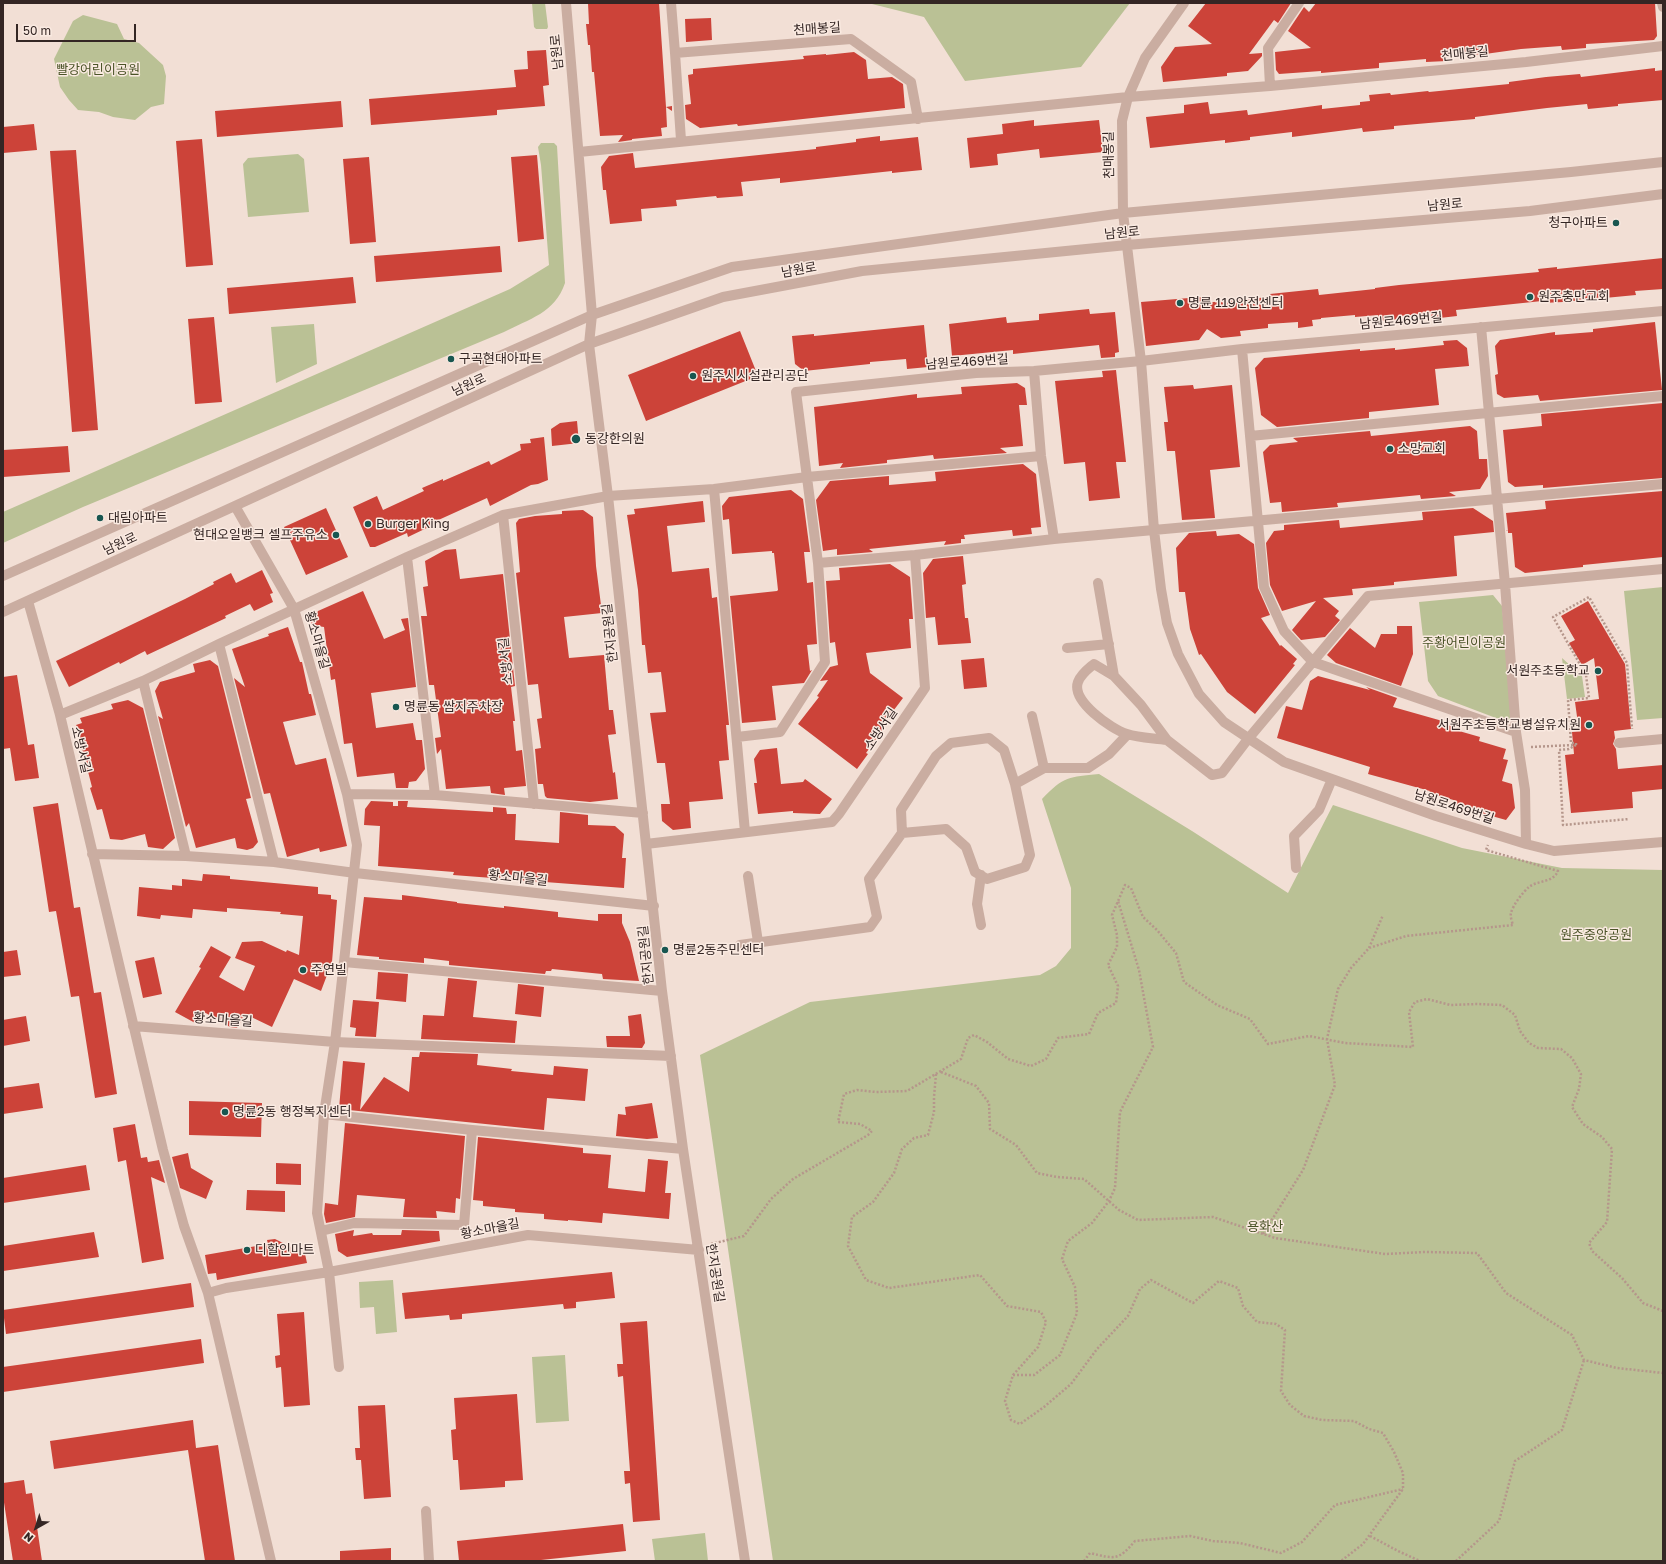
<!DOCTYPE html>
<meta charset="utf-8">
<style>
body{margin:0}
#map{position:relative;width:1666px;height:1564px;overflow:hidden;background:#f2dfd5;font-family:"Golos Text",sans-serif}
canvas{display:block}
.frame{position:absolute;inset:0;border:4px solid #342624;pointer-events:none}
.north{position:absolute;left:16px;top:1508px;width:40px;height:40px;-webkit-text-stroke:3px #faeae1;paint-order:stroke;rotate:219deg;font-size:11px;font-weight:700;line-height:16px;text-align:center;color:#342624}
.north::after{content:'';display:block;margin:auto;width:14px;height:18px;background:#342624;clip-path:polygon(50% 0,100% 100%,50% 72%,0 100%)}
.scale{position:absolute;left:16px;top:24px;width:120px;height:18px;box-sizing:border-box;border:2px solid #342624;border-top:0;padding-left:5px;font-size:12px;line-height:14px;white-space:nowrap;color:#342624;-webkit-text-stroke:3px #faeae1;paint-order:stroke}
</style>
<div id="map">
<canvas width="1666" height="1564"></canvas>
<div class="frame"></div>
<div class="north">N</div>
<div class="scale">50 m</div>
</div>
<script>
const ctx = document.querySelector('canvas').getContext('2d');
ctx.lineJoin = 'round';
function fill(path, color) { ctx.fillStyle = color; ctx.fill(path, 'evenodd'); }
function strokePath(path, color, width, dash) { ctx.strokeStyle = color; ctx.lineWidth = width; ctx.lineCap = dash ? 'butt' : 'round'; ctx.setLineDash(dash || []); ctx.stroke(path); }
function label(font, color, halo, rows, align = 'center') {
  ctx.font = font + ' "Golos Text","Noto Sans KR",sans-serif'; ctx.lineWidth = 3; ctx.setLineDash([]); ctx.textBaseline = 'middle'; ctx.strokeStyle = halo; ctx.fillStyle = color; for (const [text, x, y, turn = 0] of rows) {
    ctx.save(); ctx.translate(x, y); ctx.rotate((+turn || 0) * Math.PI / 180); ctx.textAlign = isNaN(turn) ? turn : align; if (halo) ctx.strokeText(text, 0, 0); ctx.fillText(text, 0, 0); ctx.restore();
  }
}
const green = new Path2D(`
 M532 3H545L548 27 547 29H536L534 27Z
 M868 3H1130L1081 67 965 81 924 17Z
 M83 15 117 24 124 39 139 43 163 65 166 76 164 104 151 107 135 120 113 117 99 112 78 110 69 100 60 87 54 59 73 21Z
 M541 143H554L557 146 565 283C555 313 529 319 504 332L83 507 3 543V512L510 289 549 265 541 165 538 147Z
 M298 154 304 159 309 212 248 217 243 164 248 158Z
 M314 324 317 364 276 383 271 327Z
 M1663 587V718L1637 720 1624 591Z
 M1493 595 1502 606 1512 717 1509 723 1438 696 1428 681 1419 602Z
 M1562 658 1582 676 1585 697 1567 699Z
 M1099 774 1192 831 1288 893 1333 805 1462 848 1562 868 1663 870V1561H773L700 1055 810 1002 1040 975 1056 966 1071 948V888L1042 799C1064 776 1069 777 1099 774Z
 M393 1280 397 1332 376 1334 374 1307 360 1308 359 1282Z
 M565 1355 569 1421 536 1423 532 1357Z
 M705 1533 708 1561H655L652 1539Z`);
const building = new Path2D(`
 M588 3H659L666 107 672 106V111L666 107 667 127 661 128 662 136 632 139V140L618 142 623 135 600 136 594 72H592L590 45H588L586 24H589Z
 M1206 3H1291L1278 23 1274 20 1249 54 1262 53V56L1248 71 1227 73V76L1163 82 1161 67 1175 47 1212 44 1188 26Z
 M1316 3H1655L1657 36 1654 40 1586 44V48L1562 50 1561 46 1521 49 1485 54 1447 56V61L1426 62V59L1379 63V68L1321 73V71L1279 74 1276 70 1275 52 1311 48 1288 31 1304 7 1309 12Z
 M711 18 712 40 686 42 685 19Z
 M546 50 549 85 543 86 545 106 497 110V115L371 125 369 99 516 87 514 70 528 69 527 51Z
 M854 52 866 60 868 79 892 77 903 84 905 108 738 126 737 124 700 128 686 119 685 105 691 104 688 75 693 74V69L804 59 803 56 826 54V55Z
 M1655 68V71L1663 70V100L1618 104V106L1588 109 1587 104 1547 108 1475 117V119L1394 126V129L1363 132 1362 128 1292 137V132L1250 137V140L1225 143V140L1150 148 1146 117 1184 113V105L1208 102 1210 114 1247 110 1248 115 1322 105V109L1360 105V102L1370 101 1369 95 1390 93 1391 95 1428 91 1429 92 1509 84V82L1546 77 1580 74 1581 77Z
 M341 101 343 127 217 137 215 111Z
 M1034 120V126L1099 120 1103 152 1040 158 1039 149 997 154 998 165 970 168 967 138 1003 134 1002 124Z
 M34 124 37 150 3 153V127Z
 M880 136V141L918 137 922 170 892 173V171L780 183V178L741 182 743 196 717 198 716 196 676 200 677 206 641 209 642 221 610 224 606 190H603L601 167 609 156 633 153 635 168 816 149V147L856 142V139Z
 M202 139 213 265 186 267 176 141Z
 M76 150 98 430 72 432 50 151Z
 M537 155 544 239 518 242 511 157Z
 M369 157 376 242 350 244 343 159Z
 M500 246 502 272 376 282 374 256Z
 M1663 258V289L1635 291 1636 295 1563 302 1542 303V301L1456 310 1457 316 1431 319V313L1400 316 1401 319 1378 321V315L1355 317V315L1321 318V319L1312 320 1313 326 1298 328V322L1268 324V328L1240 331 1241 336 1221 338 1207 329 1199 340 1146 346 1141 302 1201 297 1202 303 1270 297V294L1318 289 1319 295 1375 289V288L1399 285 1539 272 1538 269 1557 267V269Z
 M353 277 356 303 229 314 227 288Z
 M1089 309 1090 314 1115 312 1119 352 1115 353V357L1101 358 1099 345 1013 354V350L952 356 949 324 1006 317 1007 323 1039 320V314Z
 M214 317 222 402 195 404 188 319Z
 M1655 322 1662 390 1540 401 1538 395 1504 398 1497 394 1495 375 1498 374 1495 346 1500 340 1555 332V335L1593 332V329Z
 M924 325 928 367 907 369 906 359 870 362V364L804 371 795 364 792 336 814 334V336Z
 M740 331 758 376 646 421 628 375Z
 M1457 340 1467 348 1469 366 1435 369 1439 405 1369 412V418L1277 427 1261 415 1255 368 1264 358 1360 349V351L1395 348V350L1444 345 1443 341Z
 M1116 370 1126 462H1116L1120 498 1089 501 1085 462 1064 464 1055 381 1103 377 1102 371Z
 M1017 383 1025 388 1027 405H1019L1023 446 1000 448 1007 453 934 459 933 455 887 460V463L840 468 843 463 819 466 814 407 917 394V398L962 394 961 387Z
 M1193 385 1194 389 1232 385 1240 467 1210 470 1215 518 1182 520 1175 451H1167L1164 422H1168L1164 387Z
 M1663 403V478L1543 488V485L1515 487 1508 482 1503 430 1542 426 1541 414Z
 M577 421 579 443 552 446 551 429 560 423Z
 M1470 426 1477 431 1479 459H1487L1488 476 1480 489 1449 492 1456 496 1421 499 1420 495 1337 503 1338 507 1282 512 1281 502 1270 503 1263 452 1270 445 1298 442 1293 438 1370 431 1371 436Z
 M544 437 548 480 538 484 531 485 490 506 487 498 434 522 435 524 408 537 407 533 375 547H370L353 507 377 496 383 510 424 491 422 488 443 479V481L489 461 491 465 521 450 520 444 531 443 530 439Z
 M68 446 70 472 3 477V450Z
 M1023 464 1036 474 1041 527 1031 528 1032 534 1013 536 1012 530 964 535 965 539H961V543L944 545 946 541 869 549 873 552 837 555V549L823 551 816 500 830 481 889 476V485L936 481 935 472Z
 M791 490 803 499 810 552H804L807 583 813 582 817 644 807 645 810 671 812 670 804 683 772 686 776 720 742 723 730 596 777 591 778 590 774 553H772V551L732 554 729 519 723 520 722 506 729 497Z
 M1663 491V557L1583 565V567L1525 573 1515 567 1512 533H1508V531H1507L1506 530 1508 531 1506 513 1546 509 1545 501Z
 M703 501 705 522 667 526 672 572 709 568 712 598 717 597 729 725H726L729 760 719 761 723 799 689 802 691 828 673 830 662 821 661 804H670L665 763H657L650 713 666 712 661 672 648 673 645 645H642L638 590 627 515 635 514 634 509Z
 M326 508 348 557 306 575 284 527Z
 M1473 508 1493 521 1494 532 1454 536 1457 576 1394 582V585L1352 589 1353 595 1323 598 1339 611 1335 616 1340 620 1325 637 1301 640 1292 630 1316 601 1282 611 1270 585 1266 543 1274 531 1284 530V525L1339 520 1340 528 1423 520 1422 512Z
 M583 510 593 517 596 566 602 613 564 617 569 658 604 655 609 710H613L616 734 608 735 613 773 615 772 618 799 590 802 547 798 545 796 543 784H538L535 749 541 748 537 719 542 718 538 684 528 685 516 573 520 572 516 523 519 519 535 516 562 514V511Z
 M1216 531 1217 536 1239 534 1254 544 1258 588 1270 615 1261 618 1280 646 1281 645 1297 659 1293 664 1295 665 1255 714 1227 692 1201 654 1199 655 1190 629 1185 592H1179L1176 548 1189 533Z
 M456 549 460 579 503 574 515 686 511 687 515 721H513L516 751 522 750 526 786 504 788 505 795 491 793 490 786 446 789 441 749 437 754 435 738 441 737 434 685H429L421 616H427L423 587 428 586 425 561 445 550Z
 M963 556 966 584 962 585 965 618H968L971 643 938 645 935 617 926 618 923 573 933 559Z
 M890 564 910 577 913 619H909L911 648 866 653 870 673 903 698 884 723 886 725 866 753 868 754 857 769 798 724 819 697 817 696 828 680 820 681 830 667 838 665 835 642 830 643 826 581 840 580 839 568Z
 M262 570 273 593 270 594 273 602 254 611 250 604 225 616 226 618 147 655 145 651 120 664 119 662 69 687 56 661 185 599 214 584 213 582 231 573 236 583Z
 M363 591 384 639 405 630 401 619 408 618 416 687 371 693 376 728 413 723 416 740H422L425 769 416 781 409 782 408 788H396L394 773 357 777 352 743 344 744 335 679 331 680 324 627 310 625 318 611Z
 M1588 601 1625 664 1631 729 1614 731 1615 738 1613 744 1616 749 1618 769 1663 765V789L1632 792 1633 808 1571 813 1565 755 1574 754 1572 732 1579 731 1575 702 1599 699 1594 658 1582 665 1569 643 1575 640 1561 616Z
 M1397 626H1412L1413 654 1401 686 1336 663 1327 655 1350 628 1375 648 1381 634H1397Z
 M288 627 300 662H302L309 694H311L316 715 283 722 295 764 296 765 326 758 347 846 320 852 319 848 287 857 270 793 264 794 234 678 245 687 232 649 269 636 268 634Z
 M984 658 987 687 964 689 961 660Z
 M210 660 218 666 251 798 246 799 258 842 253 848 247 850 237 848 235 838 196 848 189 823 186 827 158 716 163 719 155 691 160 682 195 672 193 664Z
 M17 675 28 745 34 744 39 778 15 781 10 748 3 749V677Z
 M1318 676 1370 690 1366 687 1397 698 1393 707 1453 724 1452 729 1480 737 1479 741 1506 749 1503 759 1508 760 1502 781 1512 784 1515 808 1506 820 1456 806 1457 801 1429 793 1430 791 1368 774 1370 767 1277 738 1286 706 1302 710 1310 681Z
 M128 700 143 708 175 838 163 849 148 847 145 834 122 840 110 839 102 809 97 810 90 788 92 787 76 725 82 723 80 718 113 709 111 704Z
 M777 748 781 784 803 782 805 779 832 799 820 814 793 813V811L758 814 754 783H757L754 759 760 750Z
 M371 801 393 802V806H398V801H408L407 807 493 812V807L506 808 507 814H516L515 840 559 843 560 812 588 815V825L615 826 624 834 622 858H626L624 888 453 875 454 872 378 866 380 826 364 825 365 809Z
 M58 803 74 908 80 907 94 993 101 992 117 1094 95 1098 79 996 71 997 56 911 49 912 33 807Z
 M203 874 230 876V879L318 887V894L331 895V899L337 900 332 962 321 991 294 979 272 1027 245 1014 237 1028 230 1027 204 1012 197 1024 175 1012 201 968 199 967 211 946 231 957 219 977 244 991 255 966 235 958 242 942 262 941 286 952 287 950 299 955 303 916 280 914 281 912 227 908V912L193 909 192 918 161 915 160 919 137 916 139 887 172 890V885L182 886V879L202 881Z
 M402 895 457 902V903L504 908V906L558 912V917L598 921V914H622V923L630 942 639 981 603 979 602 974 552 969 551 971H546L545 974 449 965V961L424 958V963L379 959V957L357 955 364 897 402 900Z
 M17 950 21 975 3 977V952Z
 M154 957 162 994 143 998 135 961Z
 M378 972 408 974 406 1002 376 999Z
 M448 978 477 981 473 1017 517 1021 515 1043 421 1039 423 1015 444 1016Z
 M518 984 544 987 541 1017 515 1014Z
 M353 1000 379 1002 376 1037 355 1036 356 1028 350 1027Z
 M641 1014 645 1043 642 1048 607 1047 606 1036H630L628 1016Z
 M26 1016 30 1041 3 1046V1020Z
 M420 1052 478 1054 477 1065 512 1069 511 1071 553 1075 554 1066 588 1069 585 1101 547 1098 544 1130 339 1109 343 1061 365 1063 360 1110 384 1077 409 1092 412 1057H419Z
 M39 1083 43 1108 3 1114V1088Z
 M189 1101 262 1103 261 1137 189 1135Z
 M652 1103 658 1138 647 1139 616 1136 618 1114 626 1115 625 1107Z
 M345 1123 465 1136 460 1199 456 1198 455 1213 436 1211 437 1218 403 1217 405 1199 357 1195 355 1217 326 1223 324 1214 325 1203 338 1205Z
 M135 1124 141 1158 147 1157 148 1162 159 1160 165 1183 151 1177 164 1259 142 1263 126 1160 118 1162 113 1128Z
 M478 1137 583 1148V1153L611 1155 608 1188 645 1192 648 1159 668 1161 665 1193H671L669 1219 603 1213 602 1223 568 1220V1221L544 1219V1214L515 1212V1209L483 1206V1201L473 1200Z
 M188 1153 191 1168 213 1181 206 1199 180 1188 172 1157Z
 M276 1163 301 1164V1185L276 1184Z
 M86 1165 90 1190 3 1203V1178Z
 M247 1190 285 1191V1212L246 1210Z
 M354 1230 353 1236 372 1233 373 1235H401L402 1230 439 1231 440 1241 347 1257 338 1251 335 1234Z
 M94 1232 99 1257 3 1271V1246Z
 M275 1239 305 1254 307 1263 217 1280 216 1273 208 1274 205 1255 268 1244 267 1240Z
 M612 1272 615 1298 576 1302V1308L564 1309 563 1304 462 1314V1319L450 1320 449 1315 405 1319 402 1293Z
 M191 1283 194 1307 6 1334 3 1310Z
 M304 1312 310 1405 284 1407 281 1367 276 1368 275 1356 280 1355 277 1314Z
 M647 1321 660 1520 633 1522 630 1483 625 1484 624 1471H630L623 1376 618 1377 617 1364H623L620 1323Z
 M201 1339 204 1363 3 1392V1367Z
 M517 1394 523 1480 505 1481V1487L460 1490 458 1460H453L451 1430 456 1429 454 1398Z
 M385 1405 391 1497 364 1499 361 1460H356L355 1448H360L358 1406Z
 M193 1420 196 1448 218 1445 235 1561H205L188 1450 54 1469 50 1441Z
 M24 1480 26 1494 32 1493 42 1561H13L3 1496V1483Z
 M623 1524 626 1551 541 1560V1561H459L457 1541Z
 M391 1548V1561H340V1551Z`);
const path = new Path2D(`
 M1576 745V743H1571L1568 700 1589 698 1586 675 1553 617 1589 597 1627 663 1632 729
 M1576 745 1569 749 1559 750 1563 825 1629 819
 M1531 747 1573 745
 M1369 948 1383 915
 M941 1072 976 1086 989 1103 990 1129 1016 1145 1037 1173 1057 1177 1084 1179 1119 1210 1138 1220 1213 1217 1275 1238 1385 1254 1425 1252 1477 1253 1506 1293 1572 1335 1584 1360 1617 1368 1663 1373
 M936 1074 934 1097V1112L928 1135 914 1138 902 1149 894 1173 873 1202 852 1217 848 1246 866 1280 889 1288 980 1275 1007 1306 1041 1312 1046 1322 1038 1347 1013 1375 1005 1401 1011 1420 1020 1424 1044 1407 1071 1384 1097 1349 1128 1316 1140 1289 1151 1280 1193 1303 1219 1281 1238 1288 1243 1306 1257 1322 1276 1324 1285 1330 1281 1391 1290 1405 1304 1416 1322 1420 1354 1421 1369 1429 1383 1433 1394 1452 1403 1473V1489L1363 1544 1341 1561
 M1263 1234 1303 1170 1335 1085 1327 1039 1338 989 1351 968 1369 948 1406 936 1513 925C1512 922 1510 916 1511 913 1513 905 1523 892 1529 887 1538 880 1553 883 1558 871L1486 850 1488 845
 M711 1244 744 1236 771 1199 793 1179 868 1135 872 1131 860 1124 838 1122 844 1094 857 1090 876 1092 907 1091 961 1059 968 1038 974 1035 987 1042 1008 1059 1031 1066 1046 1059 1058 1038 1089 1034 1098 1013 1116 1003 1118 986 1108 965 1117 947V935L1112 915 1125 885 1131 888 1143 917 1157 930 1176 953 1184 982 1217 1005 1250 1019 1268 1044 1309 1036 1345 1043 1413 1047 1409 1012 1415 1002 1427 999 1450 1005 1477 1004 1502 1005 1515 1015 1520 1031 1529 1043 1538 1048 1561 1049 1572 1058 1581 1074 1579 1089 1572 1107 1583 1124 1602 1137 1612 1149 1607 1222 1589 1243 1592 1251 1622 1278 1643 1303 1663 1311
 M1013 1375H1034L1060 1355 1077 1313 1075 1287 1062 1259 1068 1241 1092 1223 1109 1201 1115 1188 1120 1112 1153 1047 1139 970 1118 901
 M1370 1536 1398 1551 1420 1561
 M1084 1561 1090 1553C1115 1559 1118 1561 1135 1541L1190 1536 1213 1541 1240 1543 1281 1553 1302 1542 1335 1505 1403 1489
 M1456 1561 1499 1521 1515 1461 1562 1430 1584 1360`);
const minor = new Path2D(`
 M566 3 592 315 589 344 608 496 662 991 683 1149 745 1561
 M671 3 675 53
 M1184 3 1145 58 1128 97 1122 121 1123 213 1141 361 1154 530 1161 589 1167 623 1178 654 1199 694 1224 722 1284 762 1436 816 1526 844 1554 851 1663 842
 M1299 3 1268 48 1270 86 1526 62 1663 46
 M1662 3 1663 7
 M681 140 675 53 851 39 911 82 918 119
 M579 152 1128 97 1270 86
 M1481 327 1505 584 1516 732 1525 790 1526 844
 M1242 349 1264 587 1284 631 1313 662 1516 732
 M1034 371 1041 456 1054 539
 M1250 436 1663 396
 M714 489 745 832
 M235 506 294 609 347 794 357 845 335 1042 324 1114 317 1213 329 1272 528 1235 699 1250
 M503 515 534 804
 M407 557 435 795
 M818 563 915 555 1054 539 1663 484
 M3 576 592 315 732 267 1123 213 1571 172 1663 162
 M1098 583 1114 676
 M28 601 60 715 163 1150 184 1226 208 1293 271 1561
 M3 612 589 344 723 297 862 271 1127 245 1530 211 1663 194
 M219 644 274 862
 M1067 648 1109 644
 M143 681 186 856
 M60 715 143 681 219 644 407 557 503 515 608 496 714 489 807 477 1041 456
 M1032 716 1044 768
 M737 737 780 732 825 662 818 563 796 392 976 373 1034 371 1141 361 1242 349 1663 311
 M1167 740C1154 738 1139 738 1127 734 1111 729 1071 701 1078 682 1081 674 1088 669 1094 664L1114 676 1141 705 1167 740 1212 775 1222 773 1248 739 1368 596 1663 569
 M1619 743 1663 739
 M1015 784 1044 768H1088L1109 754 1127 735
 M347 794 435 795 643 813
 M646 844 832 822 839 814 925 688 915 555
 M92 854 186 856 274 862 355 873 654 906
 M1296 868 1294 836 1319 810 1332 779
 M748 876 758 942
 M981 925 977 904 981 875
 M740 945 870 927 877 917 869 879 902 833 946 829 966 847 975 872 987 879 1025 867 1030 855 1015 784 1004 750 989 738 951 743 936 756 901 810 902 833
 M344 962 662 991
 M133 1026 335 1042 671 1056
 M324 1114 472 1130 683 1149
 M321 1231 354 1223 464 1225 472 1130
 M208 1293 226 1288 329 1272 339 1367
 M426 1511 429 1561`);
const markers = [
 [1616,223,4,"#185650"],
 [1530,297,4,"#185650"],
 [1180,303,4,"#185650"],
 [451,359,4,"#185650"],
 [693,376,4,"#185650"],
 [576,439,5,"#185650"],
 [1390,449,4,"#185650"],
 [100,518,4,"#185650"],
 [368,524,4,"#185650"],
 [336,535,4,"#185650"],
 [1598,671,4,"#185650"],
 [396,707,4,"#185650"],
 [1589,725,4,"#185650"],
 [665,950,4,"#185650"],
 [303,970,4,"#185650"],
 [225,1112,4,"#185650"],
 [247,1250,4,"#185650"]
];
const streetNames = [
 ["천매봉길",817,29,-4],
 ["남원로",557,52,-95],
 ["천매봉길",1465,54,-6],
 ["천매봉길",1109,155,-91],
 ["남원로",1445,205,-5],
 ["남원로",1122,233,-5],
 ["남원로",799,270,-10],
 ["남원로469번길",1401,321,-5],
 ["남원로469번길",967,362,-4],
 ["남원로",469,385,-25],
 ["남원로",120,544,-25],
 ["한지공원길",610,633,-96],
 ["황소마을길",317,640,74],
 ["소방서길",506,661,-96],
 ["소방서길",881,729,-56],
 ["소방서길",81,750,77],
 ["남원로469번길",1454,807,18],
 ["황소마을길",518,878,6],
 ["한지공원길",646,955,-96],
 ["황소마을길",223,1020,4],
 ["황소마을길",490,1229,-11],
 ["한지공원길",715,1273,81]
];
const parkNames = [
 ["빨강어린이공원",98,70],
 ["주황어린이공원",1464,643],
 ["원주중앙공원",1596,935],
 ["용화산",1265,1227]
];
const poiNames = [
 ["청구아파트",1608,223,"right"],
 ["원주충만교회",1538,297],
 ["명륜 119안전센터",1188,303],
 ["구곡현대아파트",459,359],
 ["원주시시설관리공단",701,376],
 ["동강한의원",585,439],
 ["소망교회",1398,449],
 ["대림아파트",108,518],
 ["Burger King",376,524],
 ["현대오일뱅크 셀프주유소",328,535,"right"],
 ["서원주초등학교",1590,671,"right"],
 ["명륜동 쌈지주차장",404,707],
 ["서원주초등학교병설유치원",1581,725,"right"],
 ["명륜2동주민센터",673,950],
 ["주연빌",311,970],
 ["명륜2동 행정복지센터",233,1112],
 ["디할인마트",255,1250]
];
fill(green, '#bac195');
fill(building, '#cc4339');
strokePath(path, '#b5968b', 2.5, [2, 2]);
strokePath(minor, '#caada1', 10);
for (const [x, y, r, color] of markers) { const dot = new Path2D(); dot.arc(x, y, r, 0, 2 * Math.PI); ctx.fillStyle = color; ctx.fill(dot); strokePath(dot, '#faeae1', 1.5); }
label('13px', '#342624', '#faeae1', streetNames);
label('13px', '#4a5327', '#faeae1', parkNames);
label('13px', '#342624', '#faeae1', poiNames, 'left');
</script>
